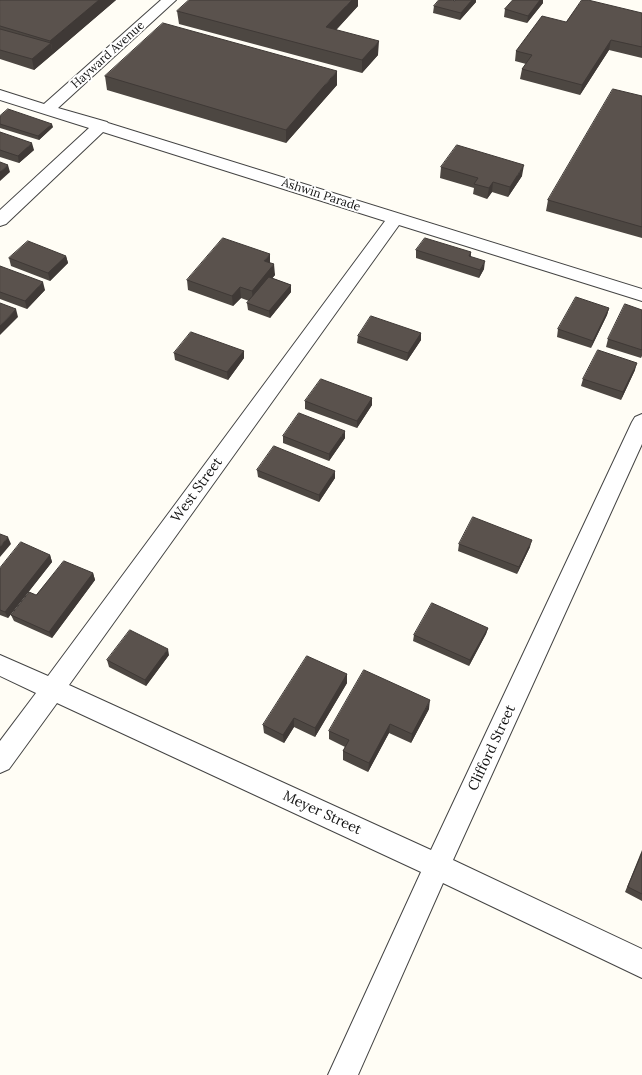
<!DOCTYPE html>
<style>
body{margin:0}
canvas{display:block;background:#fffdf5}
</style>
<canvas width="642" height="1075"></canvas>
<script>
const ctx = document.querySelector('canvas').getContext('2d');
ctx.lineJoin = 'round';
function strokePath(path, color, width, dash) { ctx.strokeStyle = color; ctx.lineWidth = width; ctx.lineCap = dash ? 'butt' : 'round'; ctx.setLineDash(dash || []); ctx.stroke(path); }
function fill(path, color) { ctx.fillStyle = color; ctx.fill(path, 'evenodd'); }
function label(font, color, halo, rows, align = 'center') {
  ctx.font = font + ' Lora,serif'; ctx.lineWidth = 4; ctx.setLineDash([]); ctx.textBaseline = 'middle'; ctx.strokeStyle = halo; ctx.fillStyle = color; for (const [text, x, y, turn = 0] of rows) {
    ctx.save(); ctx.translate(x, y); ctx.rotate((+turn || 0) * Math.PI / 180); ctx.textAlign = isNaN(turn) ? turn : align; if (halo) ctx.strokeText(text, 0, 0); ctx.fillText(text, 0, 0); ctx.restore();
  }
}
const minor = new Path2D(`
 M161 0H176L58 108 107 122 108 123 642 289V301L399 225 69 685 431 850 632 422 635 417 642 414V444L453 860 642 949V978L443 883 358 1075H328L421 872 57 703 9 769 0 773V741L36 693 0 676V655L48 676 385 221 103 132 6 224 0 226V210L89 128 0 100V90L44 104Z`);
const wall = new Path2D(`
 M0 0H116L34 70 0 59Z
 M513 0H543V3L527 23 504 17 505 9Z
 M455 1 476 2 460 20 433 13 434 6Z
 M358 6 336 30 378 55 362 73 179 24 177 11Z
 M642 13V58L609 50 580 95 520 79 522 69 526 64 515 61 516 51 566 22Z
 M105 76 337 85 286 143 107 90Z
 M642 96V238L546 211 548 200Z
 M0 116 53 127 39 140 0 128Z
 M0 132 34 150 19 163 0 157Z
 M441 167 522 176 508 197 492 192 487 199 473 194 474 188 440 178Z
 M416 250 471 252V257L484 269 479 278 416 258Z
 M66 256 68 263 50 281 11 266 9 258Z
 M270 263 275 275 272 278 291 285V292L270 318 248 310 247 303 249 301 241 298 233 306 188 290 187 280Z
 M0 266 45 290 27 309 0 299Z
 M609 308 607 315 591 348 557 337 558 329Z
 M642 310V356L641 358 606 347 608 339Z
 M421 333V340L407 361 357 343 358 336Z
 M244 351V358L228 380 175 360 174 353Z
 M635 370 621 400 581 386 583 379Z
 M372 398V405L357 428 305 409V401Z
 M283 436 345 438 329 461 283 443Z
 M257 470 335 478 319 502 258 477Z
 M459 544 530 547 517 574 458 551Z
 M50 555 52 562 8 618 0 615V568Z
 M93 573 95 580 52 638 14 621 11 615 36 595Z
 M488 628 486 634 469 666 413 641 414 635Z
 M169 655 146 686 109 667 107 660Z
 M347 674V683L315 737 294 727 284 743 264 733 263 725Z
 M429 709 411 743 389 733 368 772 343 760V751L345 747 329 739V731Z
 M642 850V901L625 892Z`);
const shadedWall = new Path2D(`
 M99 0H116L53 54 50 41Z
 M352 0H358V6L326 41V27Z
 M472 0H476V2L460 20 461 13Z
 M540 0H543V3L527 23 528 16Z
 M611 40 609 50 580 95 582 85Z
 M379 41 378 55 362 73V60Z
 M51 43 53 54 34 70 32 59Z
 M337 71V85L286 143V130Z
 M52 124 53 127 39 140 38 136Z
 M32 143 34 150 19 163 18 156Z
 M8 165 10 172 0 181V172Z
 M524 165 522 176 508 197 510 187Z
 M493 182 492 192 487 199 489 188Z
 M270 254V264L264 261Z
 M66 256 68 263 50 281 48 273Z
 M485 261 484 269 479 278 480 270Z
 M274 264 275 275 253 302 252 291Z
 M43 282 45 290 27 309 25 301Z
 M291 285V292L270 318 269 311Z
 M240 287 241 298 233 306 232 296Z
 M609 308 607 315 591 348 593 341Z
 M16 309 18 317 0 335V326Z
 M421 333V340L407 361 408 353Z
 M244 351V358L228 380 227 372Z
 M637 363 635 370 621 400 623 392Z
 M372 398V405L357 428V421Z
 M345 431V438L329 461V454Z
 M335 471V478L319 502V495Z
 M8 537 11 544 0 557V547Z
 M532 540 530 547 517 574 519 567Z
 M50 555 52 562 8 618 5 612Z
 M93 573 95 580 52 638 49 632Z
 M488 628 486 634 469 666 470 660Z
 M168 649 169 655 146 686 145 680Z
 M347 674V683L315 737V728Z
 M430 700 429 709 411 743 412 734Z
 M294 718V727L284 743 283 735Z
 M390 724 389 733 368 772 369 763Z`);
const building = new Path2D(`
 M0 0H99L50 41 0 26Z
 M189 0H352L326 27 379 41 362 60 177 11Z
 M439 0H452L455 1V0H472L461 13 434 6Z
 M513 0H540L528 16 505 9Z
 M582 0H588L642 13V47L611 40 582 85 522 69 532 55 516 51 542 16 566 22Z
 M163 23 337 71 286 130 105 76Z
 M0 29 51 43 32 59 0 50Z
 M613 89 642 96V227L548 200Z
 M8 109 52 124 38 136 0 124V116Z
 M0 132 32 143 18 156 0 150Z
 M457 145 524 165 510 187 493 182 489 188 474 184 478 178 441 167Z
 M0 162 8 165 0 172Z
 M223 238 270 254 264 261 274 264 252 291 240 287 232 296 187 280Z
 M425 238 471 252 469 256 485 261 480 270 416 250Z
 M28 241 66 256 48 273 9 258Z
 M0 266 43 282 25 301 0 292Z
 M269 277 291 285 269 311 247 303Z
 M576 297 609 308 593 341 558 329Z
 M0 303 16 309 0 326Z
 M625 304 642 310V350L608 339Z
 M371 316 421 333 408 353 358 336Z
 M191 332 244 351 227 372 174 353Z
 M598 350 637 363 623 392 583 379Z
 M321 379 372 398 357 421 305 401Z
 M299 413 345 431 329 454 283 436Z
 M274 446 335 471 319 495 257 470Z
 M473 517 532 540 519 567 459 544Z
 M0 534 8 537 0 547Z
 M21 542 50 555 5 612 0 610V568Z
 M64 561 93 573 49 632 11 615 29 592 36 595Z
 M432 603 488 628 470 660 414 635Z
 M130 630 168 649 145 680 107 660Z
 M307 656 347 674 315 728 294 718 283 735 263 725Z
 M364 670 430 700 412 734 390 724 369 763 343 751 349 740 329 731Z
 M642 853V894L628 887Z`);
const farStreetnames = [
 ["Hayward Avenue",108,55,-42],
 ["Ashwin Parade",321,195,18]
];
const streetNames = [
 ["West Street",197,490,-54],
 ["Clifford Street",492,748,-65],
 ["Meyer Street",322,813,25]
];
strokePath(minor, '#444', 2);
fill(minor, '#fff');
fill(wall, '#4d4742');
fill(shadedWall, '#3f3936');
fill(building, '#5a524d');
strokePath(building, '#3f3936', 1);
label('12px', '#111', '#fff', farStreetnames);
label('14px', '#111', '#fff', streetNames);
</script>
